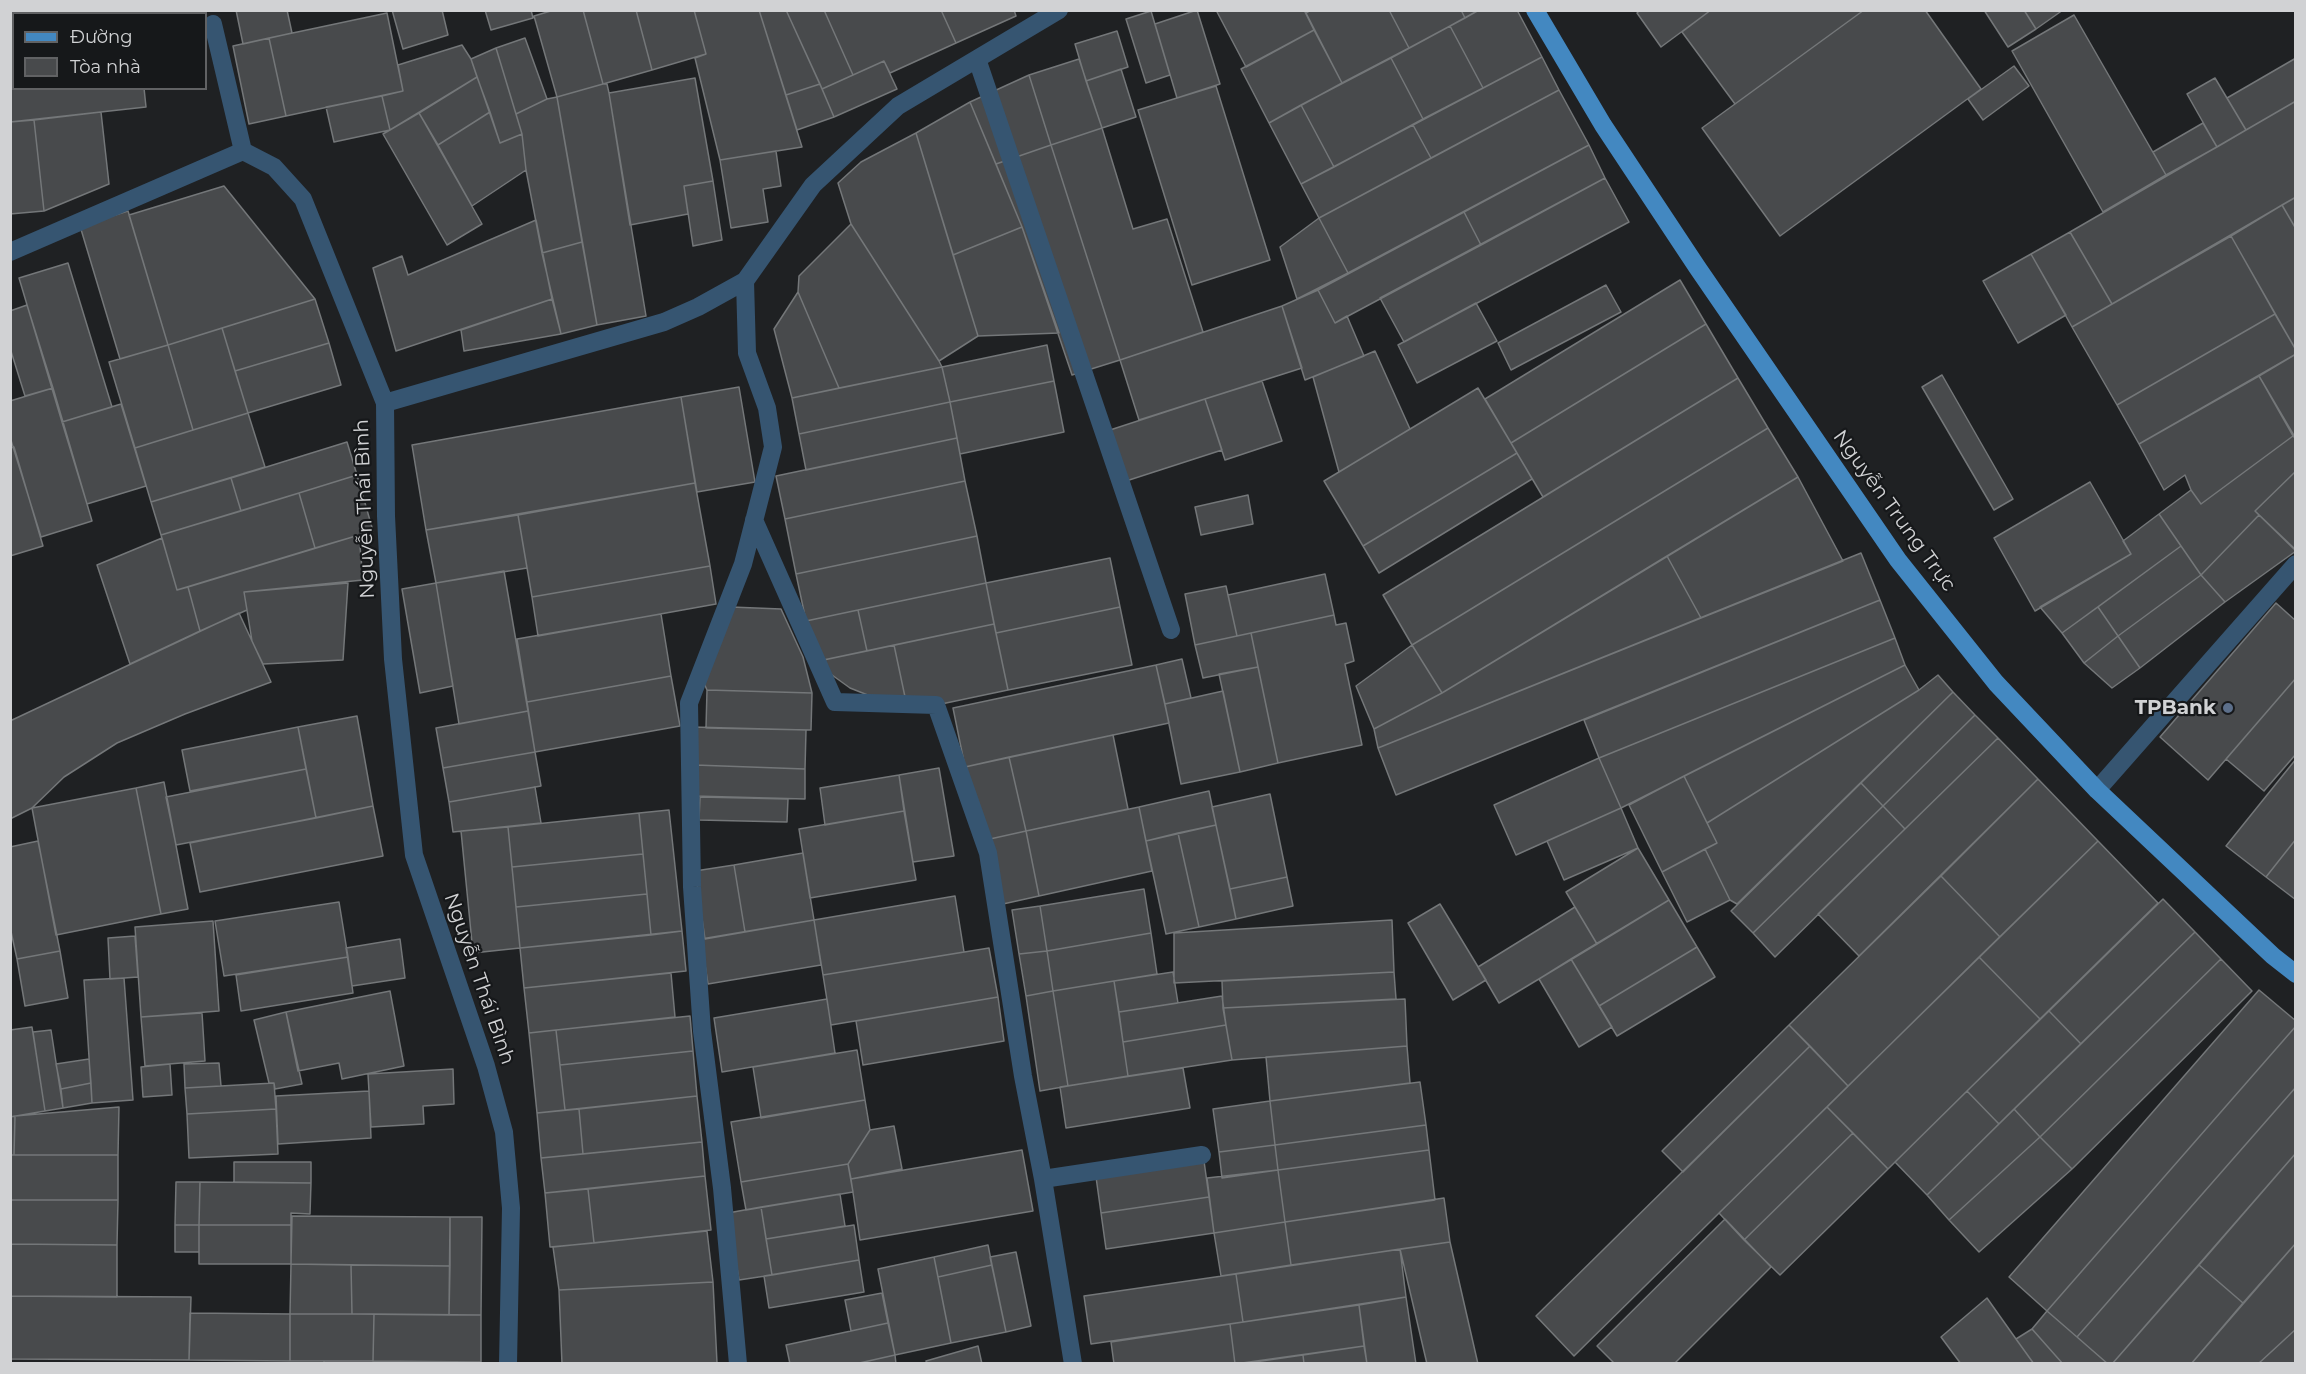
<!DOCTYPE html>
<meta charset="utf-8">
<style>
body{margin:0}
#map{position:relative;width:2306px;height:1374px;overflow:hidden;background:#1f2123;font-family:Montserrat,sans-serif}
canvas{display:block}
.frame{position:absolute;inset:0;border:12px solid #d1d2d4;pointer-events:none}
.legend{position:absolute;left:12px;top:12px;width:195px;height:78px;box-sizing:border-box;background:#16181a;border:2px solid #616264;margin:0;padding:8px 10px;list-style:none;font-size:18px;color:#d1d2d4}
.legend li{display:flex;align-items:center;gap:12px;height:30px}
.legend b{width:30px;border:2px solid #616264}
</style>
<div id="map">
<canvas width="2306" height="1374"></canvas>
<div class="frame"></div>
<ul class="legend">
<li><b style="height:8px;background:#4388c1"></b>Đường</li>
<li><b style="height:16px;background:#484a4c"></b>Tòa nhà</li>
</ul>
</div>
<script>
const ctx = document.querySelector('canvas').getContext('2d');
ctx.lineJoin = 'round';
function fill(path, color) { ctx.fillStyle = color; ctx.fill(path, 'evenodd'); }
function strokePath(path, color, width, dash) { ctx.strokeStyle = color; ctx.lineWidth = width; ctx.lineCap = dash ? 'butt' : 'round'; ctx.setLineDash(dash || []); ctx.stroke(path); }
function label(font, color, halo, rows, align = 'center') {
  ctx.font = font + ' Montserrat,sans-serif'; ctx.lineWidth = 4.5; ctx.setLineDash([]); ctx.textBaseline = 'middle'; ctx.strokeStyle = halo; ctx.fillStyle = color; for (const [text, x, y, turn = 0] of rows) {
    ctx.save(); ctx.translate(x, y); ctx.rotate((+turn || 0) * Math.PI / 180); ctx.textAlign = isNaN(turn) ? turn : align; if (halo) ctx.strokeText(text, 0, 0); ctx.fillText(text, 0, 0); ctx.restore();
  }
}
const building = new Path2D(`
 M10 10H49V11L14 14V16H10Z
 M150 10V14H30L54 10Z
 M236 10H287L292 33 243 44Z
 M392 10H442L448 35 403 49Z
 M485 10H531L533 18 491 30Z
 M554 10H583L603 84 557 97 534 16Z
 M583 10H636L652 70 603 84Z
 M636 10H694L706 54 652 70Z
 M694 10H759L802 147 720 160 695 58 706 54Z
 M759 10H786L820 84 786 95Z
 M786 10H824L853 75 822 89Z
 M824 10H941L956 43 890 73 884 61 853 75Z
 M941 10H1014L1016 16 956 43Z
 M1197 10 1220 84 1177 98 1155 24Z
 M1216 10H1304L1314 30 1246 67Z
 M1311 10H1389L1409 48 1342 83 1306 13Z
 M1389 10H1461L1465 18 1409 48Z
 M1461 10H1479L1465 18Z
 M1479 10H1517L1542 57 1483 88 1450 26Z
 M1640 10H1711L1661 47 1637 13Z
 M1711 10H1864L1735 104 1682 32Z
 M1864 10H1925L1981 89 1780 236 1702 128Z
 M1984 10H2024L2036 29 2008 47Z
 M2024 10H2063L2036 29Z
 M1151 11 1170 75 1146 83 1126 19Z
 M387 13 403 91 286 116 269 38Z
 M2074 15 2166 175 2103 212 2012 51Z
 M10 16H14V66H10Z
 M1450 26 1483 88 1423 119 1391 58Z
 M1314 30 1342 83 1269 123 1241 69Z
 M1117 31 1128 67 1086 81 1075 44Z
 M269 38 286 116 249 124 233 46Z
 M525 38 547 99 516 114 496 48Z
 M462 45 471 59 477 77 390 130 382 96 403 91 398 65Z
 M496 48 522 134 500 143 471 59Z
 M1542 57 1559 90 1431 158 1413 125Z
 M1391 58 1423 119 1334 167 1301 105Z
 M2296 58V101L2246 130 2227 98Z
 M1079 59 1102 128 1051 145 1029 75Z
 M884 61 897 89 834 117 822 89Z
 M10 66H14V88H144L146 107 10 122Z
 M2014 66 2029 86 1983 120 1968 99Z
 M1121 69 1136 117 1102 128 1086 81Z
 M1029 75 1051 145 996 164 970 102Z
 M477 77 490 112 438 145 419 113Z
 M695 78 713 181 684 186 688 214 630 225 609 93Z
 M2215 78 2246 130 2217 147 2187 94Z
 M603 84H607L609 93 646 316 597 325 557 97Z
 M820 84 834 117 797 130 786 95Z
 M1216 86 1270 260 1192 285 1138 110Z
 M1559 90 1589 145 1348 273 1319 218Z
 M382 96 390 130 334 142 326 107Z
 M557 97 582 242 542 253 526 170 522 134 516 114 547 99Z
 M2296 101V197L2112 304 2070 232Z
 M970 102 1022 227 953 255 916 133Z
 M1301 105 1334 167 1301 184 1269 123Z
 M101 112 109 184 44 211 34 120Z
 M490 112 500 143 522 134 526 170 472 206 438 145Z
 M419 113 482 224 447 245 383 134Z
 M34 120 44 211 10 214V122Z
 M2203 123 2217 147 2166 175 2153 152Z
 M1413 125 1431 158 1319 218 1301 184Z
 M1102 128 1133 229 1167 219 1203 332 1120 360 1051 145Z
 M916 133 978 336 939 361 851 224 838 183 861 162Z
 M1051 145 1120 360 1072 375 1022 227 996 164Z
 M1589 145 1605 178 1481 245 1464 212Z
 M776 151 781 186 763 189 768 222 731 228 720 160Z
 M1605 178 1629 222 1404 342 1380 298Z
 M713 181 722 240 693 246 684 186Z
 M224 186 315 299 168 345 129 215Z
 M2296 197V229L2282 205Z
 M2282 205 2296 229V350L2231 236Z
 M128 211 168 345 120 359 80 226Z
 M1464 212 1481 245 1335 323 1318 290Z
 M1319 218 1348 273 1297 299 1280 247Z
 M536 220 552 299 396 351 373 268 402 256 408 275Z
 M851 224 939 361 942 367 839 388 798 292 799 276Z
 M1022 227 1059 333 978 336 953 255Z
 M2070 232 2112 304 2072 327 2031 254Z
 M2231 236 2275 314 2117 405 2072 327Z
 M582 242 597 325 561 334 542 253Z
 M2031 254 2066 315 2018 343 1983 281Z
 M68 263 112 407 62 422 19 278Z
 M1680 280 1706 324 1511 443 1485 399Z
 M1606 285 1621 312 1511 370 1498 343Z
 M1318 290 1335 323 1347 316 1364 356 1305 380 1282 306Z
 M798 292 839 388 792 398 774 329Z
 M315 299 329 343 235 371 222 328Z
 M552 299 561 334 464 351 461 330Z
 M1476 303 1497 341 1417 383 1398 345Z
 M27 305 53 388 25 396 10 348V311Z
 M1282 306 1302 368 1139 420 1120 360Z
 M2275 314 2296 350V354L2139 444 2117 405Z
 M1706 324 1738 378 1543 497 1511 443Z
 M222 328 248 413 193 430 168 345Z
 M329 343 341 385 248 413 235 371Z
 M168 345 193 430 135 448 109 362Z
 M1047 345 1054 381 950 402 942 367Z
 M1375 351 1410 429 1339 472 1313 377Z
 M2296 354V439L2259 376Z
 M942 367 950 402 799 434 792 398Z
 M1942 375 2013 499 1994 510 1922 387Z
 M2259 376 2293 436 2201 504 2191 490 2185 475 2164 490 2139 444Z
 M1738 378 1768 428 1412 645 1383 595Z
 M1054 381 1064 432 960 454 950 402Z
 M1262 381 1282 441 1225 460 1205 399Z
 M739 387 755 482 697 492 681 397Z
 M53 388 92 521 41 537 10 437V401Z
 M1478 388 1517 453 1363 546 1324 481Z
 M681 397 695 483 426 530 412 445Z
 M1205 399 1222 450 1123 482 1107 431Z
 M950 402 957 438 806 470 799 434Z
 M121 404 146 486 87 504 62 422Z
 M248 413 265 467 151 502 135 448Z
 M1768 428 1798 477 1442 693 1412 645Z
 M2293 436 2296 439V471L2255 511 2259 515 2201 575 2159 514 2191 490 2201 504Z
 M957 438 965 481 785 519 776 476Z
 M347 442 357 475 241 511 231 478Z
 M14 447 43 546 10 556V448Z
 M1517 453 1532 479 1379 573 1363 546Z
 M2296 471V550L2255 511Z
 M357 475 373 531 315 548 299 493Z
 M1798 477 1843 561 1701 618 1667 556Z
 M231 478 241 511 161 535 151 502Z
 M965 481 977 536 796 574 785 519Z
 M2090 482 2131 554 2035 611 1994 538Z
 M695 483 710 566 532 597 518 515Z
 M299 493 315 548 177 590 161 535Z
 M1248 495 1253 524 1201 535 1195 507Z
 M2159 514 2181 546 2062 633 2040 607 2131 554 2123 541Z
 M518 515 527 568 436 583 426 530Z
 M2259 515 2296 551 2225 602 2201 575Z
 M359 535 363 580 244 592 247 610 200 631 188 587Z
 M977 536 986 583 806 621 796 574Z
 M162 538 177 590 188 587 200 631 130 664 97 565Z
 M2181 546 2201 575 2118 636 2098 607Z
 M1861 553 1880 600 1396 795 1378 748Z
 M1667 556 1701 618 1378 748 1374 729 1442 693Z
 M1110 558 1120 607 996 633 986 583Z
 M710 566 716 604 538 636 532 597Z
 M504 571 528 711 459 724 436 583Z
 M1325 574 1334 615 1237 636 1228 595Z
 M2201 575 2225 602 2140 668 2118 636Z
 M348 583 343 660 263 664 252 641 244 592Z
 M436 583 453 686 420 693 402 589Z
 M986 583 994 624 867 651 858 610Z
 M1226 586 1237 636 1195 645 1185 594Z
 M1880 600 1895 638 1599 758 1584 720Z
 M2276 603 2296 621V678L2208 780 2160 737Z
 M731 607 781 609 803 657 812 693 707 690 703 681Z
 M1120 607 1132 665 1008 690 996 633Z
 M2098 607 2118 636 2084 663 2062 633Z
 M858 610 867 651 814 662 806 621Z
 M239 613 271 682 185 714 117 743 64 777 32 808 10 819V721Z
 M661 614 671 676 527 702 517 639Z
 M1334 615 1336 625 1346 623 1354 661 1345 664 1362 745 1278 763 1251 633Z
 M994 624 1008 690 908 711 894 645Z
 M1251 633 1258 667 1203 678 1195 645Z
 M2118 636 2140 668 2112 688 2084 663Z
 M1895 638 1905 665 1621 808 1599 758Z
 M894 645 908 711 850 688 814 662Z
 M1412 645 1442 693 1374 729 1356 686Z
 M1182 659 1191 698 1165 704 1156 665Z
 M1156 665 1169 723 965 767 953 708Z
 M1905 665 1919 690 1707 823 1684 776Z
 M1258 667 1278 763 1240 772 1219 674Z
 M1938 675 1953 692 1737 904 1730 900 1705 849 1717 843 1707 823 1919 690Z
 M671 676 680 726 535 752 527 702Z
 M2296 678V754L2264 791 2226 759Z
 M707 690 812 693 811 730 706 728Z
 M1223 691 1240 772 1181 784 1165 704Z
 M1953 692 1975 715 1883 806 1861 783Z
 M528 711 535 752 443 768 436 728Z
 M1975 715 1998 738 1905 829 1883 806Z
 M357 716 373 806 316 818 298 727Z
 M298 727 306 769 190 791 182 750Z
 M692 727 806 730 805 769 695 765Z
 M1113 735 1128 809 1026 831 1009 757Z
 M1998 738 2038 779 1859 956 1818 914Z
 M535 752 541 786 449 802 443 768Z
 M1009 757 1026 831 981 841 965 767Z
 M1599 758 1621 808 1516 855 1494 805Z
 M2296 759V839L2266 877 2226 846Z
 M695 765 805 769V799L694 796Z
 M939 768 954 856 913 862 899 775Z
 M306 769 316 818 176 845 166 797Z
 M899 775 904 811 825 825 820 788Z
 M1684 776 1717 843 1662 872 1629 805Z
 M2038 779 2098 841 2000 937 1941 876Z
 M164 782 188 909 161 914 136 788Z
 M1861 783 1883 806 1753 933 1731 911Z
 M535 787 541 823 453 832 449 802Z
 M136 788 161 914 56 935 32 808Z
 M1209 791 1216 825 1146 841 1139 807Z
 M1270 794 1287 877 1230 889 1212 807Z
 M700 797 788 799 787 822 699 820Z
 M373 806 383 856 200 892 190 843Z
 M1883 806 1905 829 1775 957 1753 933Z
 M1139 807 1152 871 1039 896 1026 831Z
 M1621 808 1638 848 1564 880 1547 841Z
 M669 810 682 931 651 935 639 813Z
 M904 811 916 880 810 898 799 829Z
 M639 813 643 854 512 867 508 827Z
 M1216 825 1236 919 1199 927 1178 833Z
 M508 827 520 948 473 953 461 831Z
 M1026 831 1039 896 1003 904 990 839Z
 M1178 833 1199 927 1166 934 1146 841Z
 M2296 839V900L2266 877Z
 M38 841 60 951 17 959 10 927V847Z
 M2098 841 2158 903 2040 1019 1979 957Z
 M1638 848 1669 900 1597 944 1566 892Z
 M1705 849 1730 900 1687 922 1662 872Z
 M803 853 814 920 745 932 734 865Z
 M643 854 647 894 516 907 512 867Z
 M734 865 745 932 705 939 695 871Z
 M1941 876 2000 937 1848 1086 1789 1025Z
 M1287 877 1293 906 1236 919 1230 889Z
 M1144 889 1151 933 1047 951 1040 906Z
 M647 894 651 935 520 948 516 907Z
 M955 896 964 952 823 975 814 920Z
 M2163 899 2195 932 2081 1044 2049 1011Z
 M1669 900 1697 947 1599 1006 1571 959Z
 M339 902 348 957 224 976 215 921Z
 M1440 904 1486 980 1453 1000 1408 923Z
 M1040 906 1047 951 1019 954 1012 910Z
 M1575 907 1597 944 1499 1003 1478 967Z
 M814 920 821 965 708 984 701 939Z
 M1392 920 1394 972 1174 983V933Z
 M213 921 219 1011 141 1017 135 927Z
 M682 931 686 971 524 988 520 948Z
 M2195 932 2221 959 2040 1137 2014 1109Z
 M1151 933 1157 974 1053 991 1047 951Z
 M135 936 138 977 110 979 108 938Z
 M400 939 405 978 352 986 346 948Z
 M1697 947 1715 977 1617 1036 1599 1006Z
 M989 948 998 997 831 1025 823 975Z
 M60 951 68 998 25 1006 17 959Z
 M1047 951 1053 991 1026 996 1019 954Z
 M348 957 353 993 241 1011 236 975Z
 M1979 957 2040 1019 1888 1169 1827 1107Z
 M1571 959 1612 1027 1579 1047 1539 979Z
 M2221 959 2252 991 2072 1169 2040 1137Z
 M1173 972 1178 1003 1119 1012 1114 981Z
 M1394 972 1396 999 1223 1008 1222 981Z
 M671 973 675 1017 529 1033 524 988Z
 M124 978 133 1100 92 1103 84 980Z
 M1114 981 1128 1076 1068 1086 1053 991Z
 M2259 990 2296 1021V1026L2047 1311 2009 1277Z
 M390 991 404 1066 342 1079 339 1063 298 1071 286 1012Z
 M1053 991 1068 1086 1040 1091 1026 996Z
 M1222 996 1226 1025 1123 1042 1119 1012Z
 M998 997 1004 1041 863 1065 856 1021Z
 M827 999 835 1053 722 1072 714 1018Z
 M1405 999 1407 1046 1232 1060 1223 1008Z
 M2049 1011 2081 1044 1999 1124 1967 1091Z
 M286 1012 302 1084 275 1089 274 1083H269L254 1020Z
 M202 1013 205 1061 145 1066 141 1017Z
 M690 1016 693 1051 560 1065 556 1030Z
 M1226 1025 1232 1060 1128 1076 1123 1042Z
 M1789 1025 1810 1046 1683 1172 1662 1151Z
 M2296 1026V1087L2077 1337 2047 1311Z
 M32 1027 45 1111 10 1117V1030Z
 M51 1030 63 1108 45 1111 33 1032Z
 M556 1030 565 1110 537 1113 529 1033Z
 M1407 1046 1410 1083 1270 1101 1266 1057Z
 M1810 1046 1848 1086 1574 1356 1536 1316Z
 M857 1050 865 1100 761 1118 753 1067Z
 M693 1051 697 1096 565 1110 560 1065Z
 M89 1059 91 1083 61 1089 56 1064Z
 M219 1063 221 1086 185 1088 184 1064Z
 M170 1064 172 1095 143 1097 141 1067Z
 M1183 1068 1190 1108 1066 1128 1060 1087Z
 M453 1069 454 1104 423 1106 424 1124 371 1127 368 1074Z
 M1420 1082 1426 1125 1275 1145 1270 1101Z
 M91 1083 92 1103 63 1108 61 1089Z
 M274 1083 276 1109 187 1114 185 1088Z
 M2296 1087V1153L2112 1364H2108L2077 1337Z
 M369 1091 371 1138 278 1144 276 1096Z
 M1967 1091 1999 1124 1927 1195 1895 1162Z
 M697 1096 702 1142 583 1154 579 1109Z
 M865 1100 870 1130 848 1164 741 1182 731 1122Z
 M1270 1101 1275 1145 1219 1152 1213 1109Z
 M119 1107 118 1155H14L15 1116Z
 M1827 1107 1853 1133 1744 1240 1719 1213Z
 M276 1109 278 1154 189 1158 187 1114Z
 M579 1109 583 1154 541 1158 537 1113Z
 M2014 1109 2040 1137 1949 1220 1927 1195Z
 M15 1116 14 1155H10V1117Z
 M1426 1125 1429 1150 1278 1170 1275 1145Z
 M894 1126 902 1169 851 1179 848 1164 870 1130Z
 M1853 1133 1888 1169 1780 1275 1744 1240Z
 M2040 1137 2072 1169 1979 1252 1949 1220Z
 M702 1142 705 1176 545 1193 541 1158Z
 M1275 1145 1278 1170 1222 1178 1219 1152Z
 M1022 1150 1033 1211 860 1240 851 1179Z
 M1429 1150 1435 1200 1285 1222 1278 1170Z
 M2296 1153V1243L2243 1303 2199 1265Z
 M10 1155H118V1200H10Z
 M1204 1161 1209 1197 1101 1213 1096 1177Z
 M234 1162H311V1183L234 1182Z
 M848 1164 853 1192 746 1210 741 1182Z
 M1278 1170 1285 1222 1214 1233 1207 1178Z
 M705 1176 711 1230 594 1243 588 1189Z
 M176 1182H200L199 1225H175Z
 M200 1182 311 1183 310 1214 291 1213V1225H199Z
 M588 1189 594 1243 550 1247 545 1193Z
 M840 1194 845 1226 766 1239 761 1207Z
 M1209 1197 1214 1233 1106 1249 1101 1213Z
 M1444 1198 1450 1242 1291 1265 1285 1222Z
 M10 1200H118L117 1245 10 1244Z
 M761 1207 772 1275 739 1280 728 1213Z
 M292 1216 450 1217V1266L291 1264Z
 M450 1217H482L481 1315H449Z
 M1725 1219 1771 1267 1674 1364H1615L1597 1346Z
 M1285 1222 1291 1265 1221 1276 1214 1233Z
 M175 1225H199V1252H175Z
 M199 1225H291V1264H199Z
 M854 1225 859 1260 772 1275 766 1239Z
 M707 1231 713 1282 559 1290 553 1247Z
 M1450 1242 1478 1364H1427L1400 1249Z
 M2296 1243V1329L2258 1364H2191Z
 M10 1244 117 1245V1297L10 1296Z
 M988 1245 992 1265 938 1277 934 1257Z
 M1400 1249 1406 1297 1243 1322 1236 1274Z
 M1016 1252 1031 1326 1006 1332 990 1257Z
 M934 1257 951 1343 895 1355 878 1269Z
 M859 1260 864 1292 769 1308 764 1276Z
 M291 1264 351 1265 352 1314H290Z
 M351 1265 450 1266 449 1315 352 1314Z
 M992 1265 1006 1332 951 1343 938 1277Z
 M2199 1265 2243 1303 2191 1364H2112Z
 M1236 1274 1243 1322 1091 1344 1084 1296Z
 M713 1282 717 1363 562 1364 559 1290Z
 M882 1293 888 1323 851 1331 845 1300Z
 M10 1296 191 1297 189 1360 10 1359Z
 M1406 1297 1416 1364H1367L1359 1305Z
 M1987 1298 2016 1339 2034 1364H1961L1941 1337Z
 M1359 1305 1364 1346 1235 1364 1230 1324Z
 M2047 1311 2077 1337 2108 1364H2063L2032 1329Z
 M190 1313 290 1314V1361L189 1360Z
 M290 1314H374L373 1361H290Z
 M374 1314 481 1315V1362L373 1361Z
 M888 1323 895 1355 855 1364H790L786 1345Z
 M1230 1324 1235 1364H1114L1111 1342Z
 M2032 1329 2063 1364H2034L2016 1339Z
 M2296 1329V1364H2258Z
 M978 1346 982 1364H927L926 1361Z
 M1364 1346 1367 1364H1304L1303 1355Z
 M895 1355 896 1364H855Z
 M1303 1355 1304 1364H1241Z
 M324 1361H373V1364H324Z
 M373 1361 402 1362V1364H373Z
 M402 1362H469V1364H402Z`);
const minor = new Path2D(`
 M213 24 243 151
 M977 59 1171 630
 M10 252 243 151 274 167 303 199 385 403
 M754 520 835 702 936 705 988 853 1023 1076 1043 1179 1073 1364
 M2097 790 2296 564
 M1043 1179 1202 1155
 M508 1364 511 1208 504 1132 486 1066 414 855 393 659 386 516 385 403 664 322 698 307 745 281 813 185 898 106 1059 10
 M738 1364 722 1188 702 1031 692 887 689 703 743 564 773 447 767 408 747 353 745 281`);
const major = new Path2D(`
 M1535 10 1603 125 1697 267 1898 560 1996 683 2097 790 2273 956 2296 974`);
const markers = [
 [2228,708,6,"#5c6f8a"]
];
const streetNames = [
 ["Nguyễn Thái Bình",365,509,-92],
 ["Nguyễn Trung Trực",1894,511,54],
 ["Nguyễn Thái Bình",479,979,71]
];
const poiNames = [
 ["TPBank",2216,708]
];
fill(building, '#484a4c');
strokePath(building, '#747779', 1.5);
strokePath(minor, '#365571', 18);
strokePath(major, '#4388c1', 18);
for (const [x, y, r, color] of markers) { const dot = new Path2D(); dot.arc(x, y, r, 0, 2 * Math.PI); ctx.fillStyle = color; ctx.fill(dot); strokePath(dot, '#16181a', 2); }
label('20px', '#d1d2d4', '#16181a', streetNames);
label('bold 20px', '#d1d2d4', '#16181a', poiNames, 'right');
</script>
